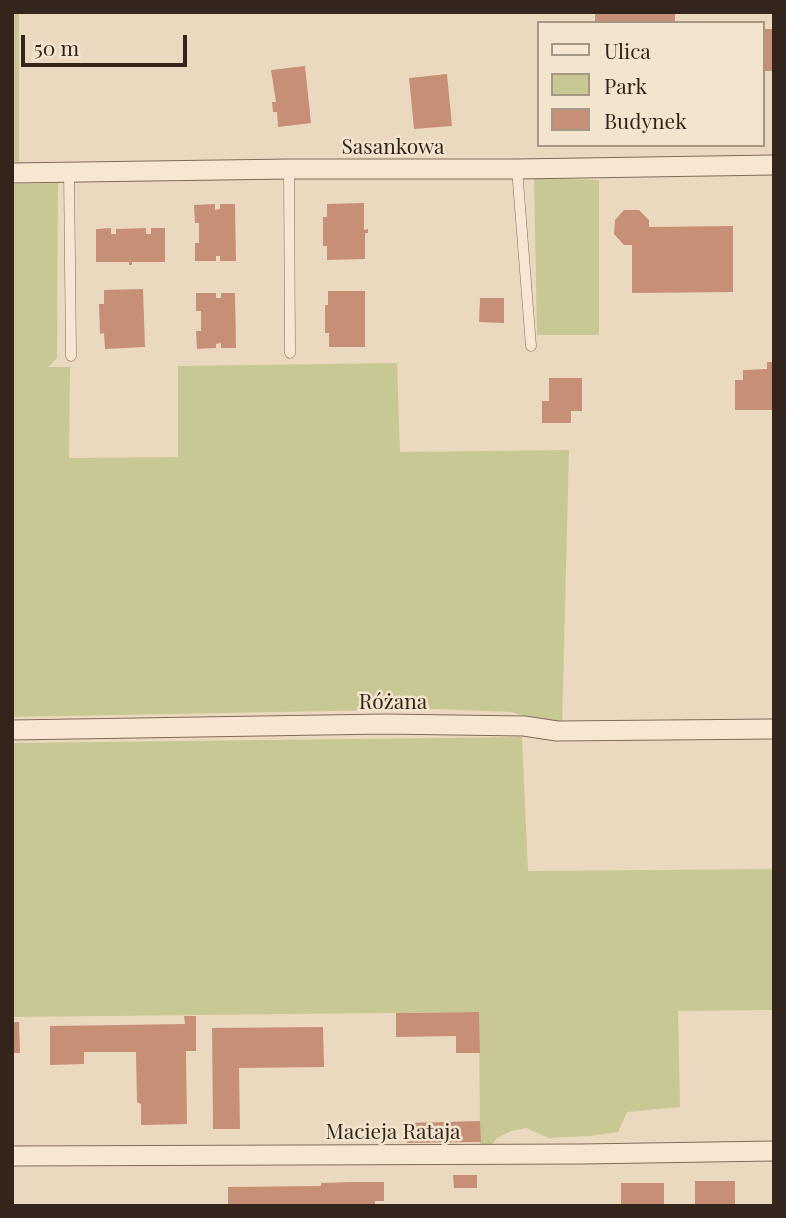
<!DOCTYPE html>
<meta charset="utf-8">
<style>
body{margin:0}
#map{position:relative;width:786px;height:1218px;overflow:hidden;background:#ebd9bf;font-family:"Playfair Display",serif}
canvas{display:block}
.frame{position:absolute;inset:0;border:14px solid #33251c;pointer-events:none}
.legend{position:absolute;left:537px;top:21px;width:228px;height:126px;box-sizing:border-box;background:#f3e4ce;border:2px solid #a69887;margin:0;padding:9px 12px;list-style:none;font-size:21px;color:#33251c}
.legend li{display:flex;align-items:center;gap:14px;height:35px}
.legend b{width:35px;border:2px solid #a69887}
.scale{position:absolute;left:21px;top:35px;width:166px;height:32px;box-sizing:border-box;border:4px solid #33251c;border-top:0;padding-left:9px;font-size:21px;line-height:24px;white-space:nowrap;color:#33251c;-webkit-text-stroke:5px #f3e4ce;paint-order:stroke}
</style>
<div id="map">
<canvas width="786" height="1218"></canvas>
<div class="frame"></div>
<ul class="legend">
<li><b style="height:9px;background:#f7e7d2"></b>Ulica</li>
<li><b style="height:19px;background:#c8c894"></b>Park</li>
<li><b style="height:19px;background:#c88f77"></b>Budynek</li>
</ul>
<div class="scale">50 m</div>
</div>
<script>
const ctx = document.querySelector('canvas').getContext('2d');
ctx.lineJoin = 'round';
function fill(path, color) { ctx.fillStyle = color; ctx.fill(path, 'evenodd'); }
function strokePath(path, color, width, dash) { ctx.strokeStyle = color; ctx.lineWidth = width; ctx.lineCap = dash ? 'butt' : 'round'; ctx.setLineDash(dash || []); ctx.stroke(path); }
function label(font, color, halo, rows, align = 'center') {
  ctx.font = font + ' "Playfair Display",serif'; ctx.lineWidth = 5; ctx.setLineDash([]); ctx.textBaseline = 'middle'; ctx.strokeStyle = halo; ctx.fillStyle = color; for (const [text, x, y, turn = 0] of rows) {
    ctx.save(); ctx.translate(x, y); ctx.rotate((+turn || 0) * Math.PI / 180); ctx.textAlign = isNaN(turn) ? turn : align; if (halo) ctx.strokeText(text, 0, 0); ctx.fillText(text, 0, 0); ctx.restore();
  }
}
const green = new Path2D(`
 M12 12H19V162H12Z
 M534 178 599 180V335H537Z
 M58 183 57 358 48 367H70L69 458 178 457V366L397 363 400 452 569 450 562 727 511 712 436 709 12 717V184Z
 M522 737 528 871 774 869V1010L678 1011 680 1107 627 1112 618 1132 590 1136 549 1138 526 1128 511 1131 497 1138 491 1146H480L479 1012 12 1017V743Z`);
const building = new Path2D(`
 M595 12H675V23H595Z
 M763 29H774V71H763Z
 M305 66 311 123 278 127 277 112H273L272 102H276L271 70Z
 M447 74 452 126 414 129 409 78Z
 M364 203V230L368 229V233H365V259L327 260V246H323V217H327V204Z
 M215 204V210L220 209V204H235L236 261H220V256H216V261H195V243H199V223H195L194 205Z
 M624 210H639L649 220V227L733 226V292L632 293V245H624L614 234 615 220Z
 M111 228V234H116V229L146 228V234H151V228H165V262H132V265H129V262H96V229Z
 M143 289 145 347 105 349 104 333 100 334 99 304H104V290Z
 M328 291H365V347H329V333H325V305H328Z
 M196 293H216V298H221V293H235L236 348H221V343L216 344V348L197 349 196 331H201V311H196Z
 M480 298H504V323L479 322Z
 M767 362H774V410H735V380H743V370L767 369Z
 M549 378H582V411H571V423H542V401H549Z
 M479 1012 480 1053H456V1036L396 1037V1013Z
 M184 1016H196V1051H186L187 1124 141 1125V1104L137 1102 136 1052H84V1064L50 1065V1026L185 1024Z
 M12 1022H19L20 1053H12Z
 M323 1027 324 1067 239 1068 240 1129H213L212 1028Z
 M480 1121 481 1142 407 1143 406 1123Z
 M453 1175H477V1188H454Z
 M695 1181H735V1206H695Z
 M353 1182H384V1201H375V1206H228V1187L321 1186V1183Z
 M621 1183H664V1206H621Z`);
const service = new Path2D(`
 M289 169 290 353
 M517 169 531 346
 M69 172 71 356`);
const minor = new Path2D(`
 M12 173 289 169H517L774 165
 M12 730 385 724 524 726 557 731 774 729
 M12 1156 582 1154 774 1151`);
const streetNames = [
 ["Sasankowa",393,147],
 ["Różana",393,702],
 ["Macieja Rataja",393,1132]
];
fill(green, '#c8c894');
fill(building, '#c88f77');
strokePath(service, '#836a59', 11);
strokePath(minor, '#836a59', 21);
strokePath(service, '#f7e7d2', 10);
strokePath(minor, '#f7e7d2', 19);
label('21px', '#33251c', '#f3e4ce', streetNames);
</script>
